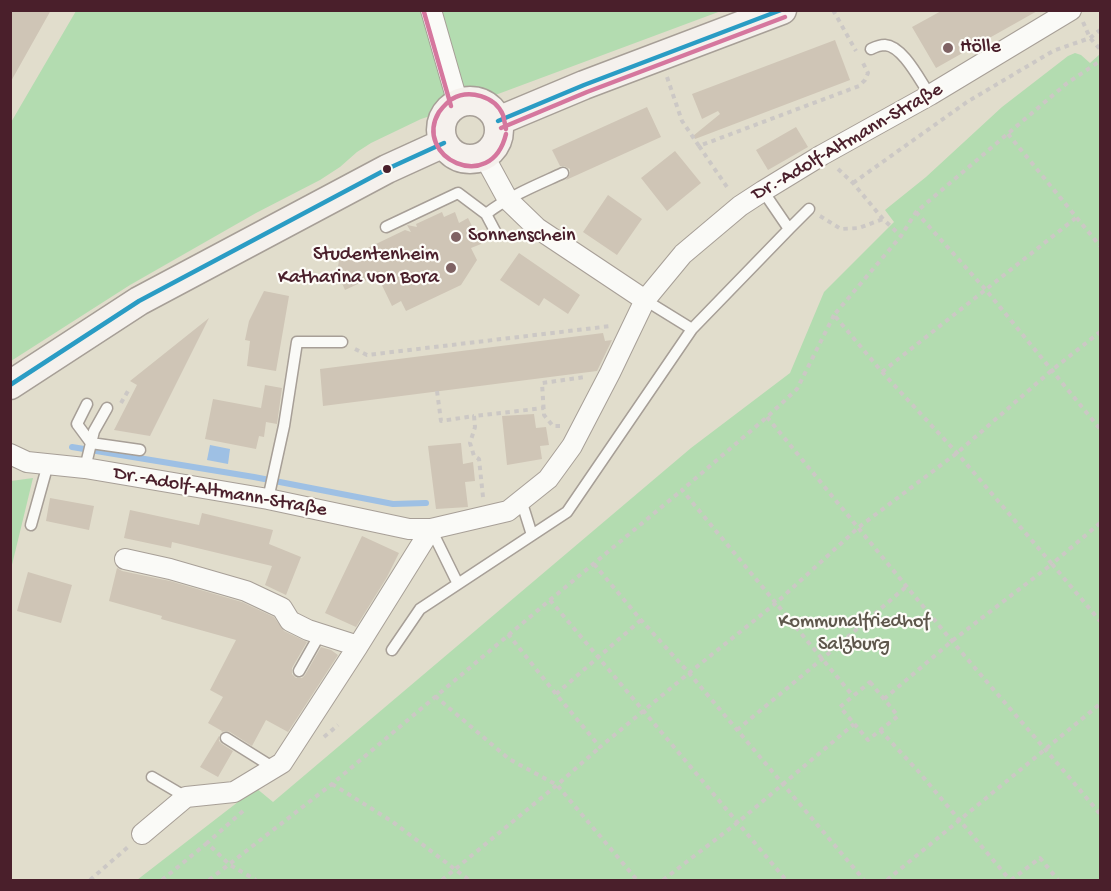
<!DOCTYPE html>
<meta charset="utf-8">
<style>
body{margin:0}
#map{position:relative;width:1111px;height:891px;overflow:hidden;background:#e1ddcc;font-family:"Gochi Hand",sans-serif}
canvas{display:block}
.frame{position:absolute;inset:0;border:12px solid #4a1f2b;pointer-events:none}
</style>
<div id="map">
<canvas width="1111" height="891"></canvas>
<div class="frame"></div>
</div>
<script>
const ctx = document.querySelector('canvas').getContext('2d');
ctx.lineJoin = 'round';
function fill(path, color) { ctx.fillStyle = color; ctx.fill(path, 'evenodd'); }
function strokePath(path, color, width, dash) { ctx.strokeStyle = color; ctx.lineWidth = width; ctx.lineCap = dash ? 'butt' : 'round'; ctx.setLineDash(dash || []); ctx.stroke(path); }
function label(font, color, halo, rows, align = 'center') {
  ctx.font = font + ' "Gochi Hand",sans-serif'; ctx.lineWidth = 4.5; ctx.setLineDash([]); ctx.textBaseline = 'middle'; ctx.strokeStyle = halo; ctx.fillStyle = color; for (const [text, x, y, turn = 0] of rows) {
    ctx.save(); ctx.translate(x, y); ctx.rotate((+turn || 0) * Math.PI / 180); ctx.textAlign = isNaN(turn) ? turn : align; if (halo) ctx.strokeText(text, 0, 0); ctx.fillText(text, 0, 0); ctx.restore();
  }
}
const green = new Path2D(`
 M76 11H721L498 94 421 119 371 143 357 152 340 167 320 180 256 213 130 285 11 361 10 124Z
 M1075 53 1081 55 1090 63 1100 54V880H137L256 788 273 802 691 448 790 373 824 292 894 222 885 210 926 177 1002 107 1068 56Z
 M33 478 11 569V481Z`);
const water = new Path2D(`
 M210 445 230 449 228 464 207 460Z`);
const stream = new Path2D(`
 M72 447 254 477 393 504 426 503`);
const building = new Path2D(`
 M10 10H51L10 83Z
 M943 10H1039L936 68 912 27Z
 M835 40 850 80 695 139 693 136 720 114 718 111 702 119 692 94Z
 M647 107 661 137 566 180 570 174V169L564 166H560L552 150Z
 M796 127 808 147 768 170 756 150Z
 M675 151 701 183 667 211 641 178Z
 M608 195 642 219 617 255 583 232Z
 M442 212 444 217 455 212 459 223 468 218 481 244 471 248 477 260 461 285 406 311 401 301 392 306 377 275 345 290 337 272 341 250 351 256 405 230 411 232 407 225 417 227 416 224Z
 M519 253 580 295 568 314 544 298 539 306 500 280Z
 M264 291 289 296 276 371 247 366 250 341 245 340 249 321Z
 M209 318 150 436 114 430 137 385 130 381Z
 M603 333 605 341 612 340 597 371 323 406 320 369Z
 M265 385 282 388 277 424 266 422 264 437 259 436 256 449 205 439 213 399 261 408Z
 M534 414 536 428 546 427 549 445 540 446 542 459 507 465 502 416Z
 M461 443 463 464 473 462 475 481 465 482 468 507 436 509 428 446Z
 M50 498 94 506 89 530 46 521Z
 M130 510 199 525 202 513 273 530 269 544 301 557 286 595 265 585 272 566 172 542 171 548 124 538Z
 M362 536 399 553 387 577 356 627 325 613Z
 M117 568 122 571 170 581 242 602 274 617 284 631 307 642 292 668V674L296 678H302L305 675 321 647 331 650 338 655 288 732 266 720 252 746 230 732 226 731 221 732 222 731 208 723 223 697 210 690 236 640 161 619 162 616 109 601Z
 M28 572 72 585 61 623 17 611Z
 M219 736V741L222 744 233 751 218 777 200 767Z`);
const path = new Path2D(`
 M833 10 856 51
 M1083 22 1090 38 1100 49
 M667 77 682 121 699 146 859 86 865 80 868 73 863 63
 M1008 134 1100 246
 M699 146 729 190
 M838 169 853 183 883 219 901 236
 M853 183 967 102 1053 51 1090 38 1100 30
 M916 212 986 290 1100 429
 M820 216 841 229 859 228 883 219
 M834 315 797 389 767 417 682 490 853 696
 M355 349 367 355 611 326
 M882 372 1077 217
 M437 391 441 421 474 416
 M121 403 128 391
 M767 417C829 492 890 567 952 641 1001 699 1052 756 1100 814
 M560 426H553L544 415 542 383 585 377
 M483 497 479 459 474 456 470 443 475 427 474 416 544 408
 M1100 523 1052 564 1100 621
 M594 564 641 620 689 673 864 880
 M550 600 786 880
 M508 634 556 694 600 747 689 673 776 603 859 527 957 453 1052 370 1100 332
 M870 682 898 716 868 740 840 707Z
 M556 694 641 620
 M435 696 509 759 557 785 637 880
 M884 699 952 641 1052 564 957 453 882 372 834 315 901 236 916 212 1066 84 1100 61
 M737 730 822 659 907 586
 M880 730 918 771 1010 880
 M324 737 338 725
 M332 784 393 822 469 880
 M243 811 207 843 230 865 256 880
 M90 880 128 847
 M162 880 207 843
 M209 880 332 784 550 600 682 490
 M442 880 557 785 600 747
 M663 880 737 823 854 724
 M887 880 1100 704
 M1011 880 1040 858 1058 880`);
const lane = new Path2D(`
 M871 49C875 47 881 45 885 45 903 46 920 81 930 95
 M486 214C509 196 537 185 563 173
 M386 227 458 193 486 214 495 231
 M789 229 809 209
 M645 300 692 329
 M87 404 77 424 91 443 140 450
 M85 468 94 431 107 408
 M268 499 284 426 297 342H342
 M521 500 532 535
 M31 525 48 464
 M431 529 458 584
 M392 650 420 609 567 512 692 329 789 229 763 191
 M299 671 320 634
 M226 738 274 768
 M152 777 186 797`);
const street = new Path2D(`
 M431 10 458 104
 M484 156 508 200 537 228 645 300
 M10 454 27 462 85 468 268 499 409 529H431L508 511 548 479 572 446 610 373 645 300 683 254 740 206 763 191 822 155 930 95 1071 10
 M125 559 170 569 246 591 282 608 290 621 308 630 358 646 431 529
 M142 834 186 797 234 792 282 763 358 646`);
const secondary = new Path2D(`
 M441 130a29 29 0 1 1 58 0a29 29 0 1 1-58 0Z
 M498 121 584 85 782 10
 M10 385 139 301 387 169 444 143`);
const bus1 = new Path2D(`
 M498 121 584 85 781 10
 M10 385 139 301 387 169 444 143`);
const bus2 = new Path2D(`
 M424 12 451 106
 M501 128 587 92 785 17
 M506 134C491 196 412 157 439 112 443 107 446 103 452 99 469 89 495 96 503 115 504 119 505 124 506 129`);
const markers = [
 [948,48,6,"#7f6263"],
 [387,169,5,"#4a1f2b"],
 [456,237,6,"#7f6263"],
 [451,268,6,"#7f6263"]
];
const poiNames = [
 ["Hölle",960,48],
 ["Sonnenschein",468,237],
 ["Studentenheim",439,256,"right"],
 ["Katharina von Bora",439,279,"right"]
];
const streetNames = [
 ["Dr.-Adolf-Altmann-Straße",848,143,-30],
 ["Dr.-Adolf-Altmann-Straße",220,493,10]
];
const parkNames = [
 ["Kommunalfriedhof",854,623],
 ["Salzburg",854,646]
];
fill(green, '#b3dcb0');
fill(water, '#9ec0e4');
strokePath(stream, '#9ec0e4', 6);
fill(building, '#cfc5b6');
strokePath(lane, '#a79f97', 13);
strokePath(street, '#a79f97', 22);
strokePath(secondary, '#a79f97', 31);
strokePath(path, '#ccc8c5', 4, [4.5, 4.5]);
strokePath(lane, '#fafaf7', 10);
strokePath(street, '#fafaf7', 20);
strokePath(secondary, '#f5f1ed', 28);
strokePath(bus1, '#2a9cc4', 4.5);
strokePath(bus2, '#d5779e', 4.5);
for (const [x, y, r, color] of markers) { const dot = new Path2D(); dot.arc(x, y, r, 0, 2 * Math.PI); ctx.fillStyle = color; ctx.fill(dot); strokePath(dot, '#fdfcf7', 2); }
label('20px', '#4a1f2b', '#fdfcf7', poiNames, 'left');
label('20px', '#4a1f2b', '#fdfcf7', streetNames);
label('20px', '#5e574c', '#fdfcf7', parkNames);
</script>
